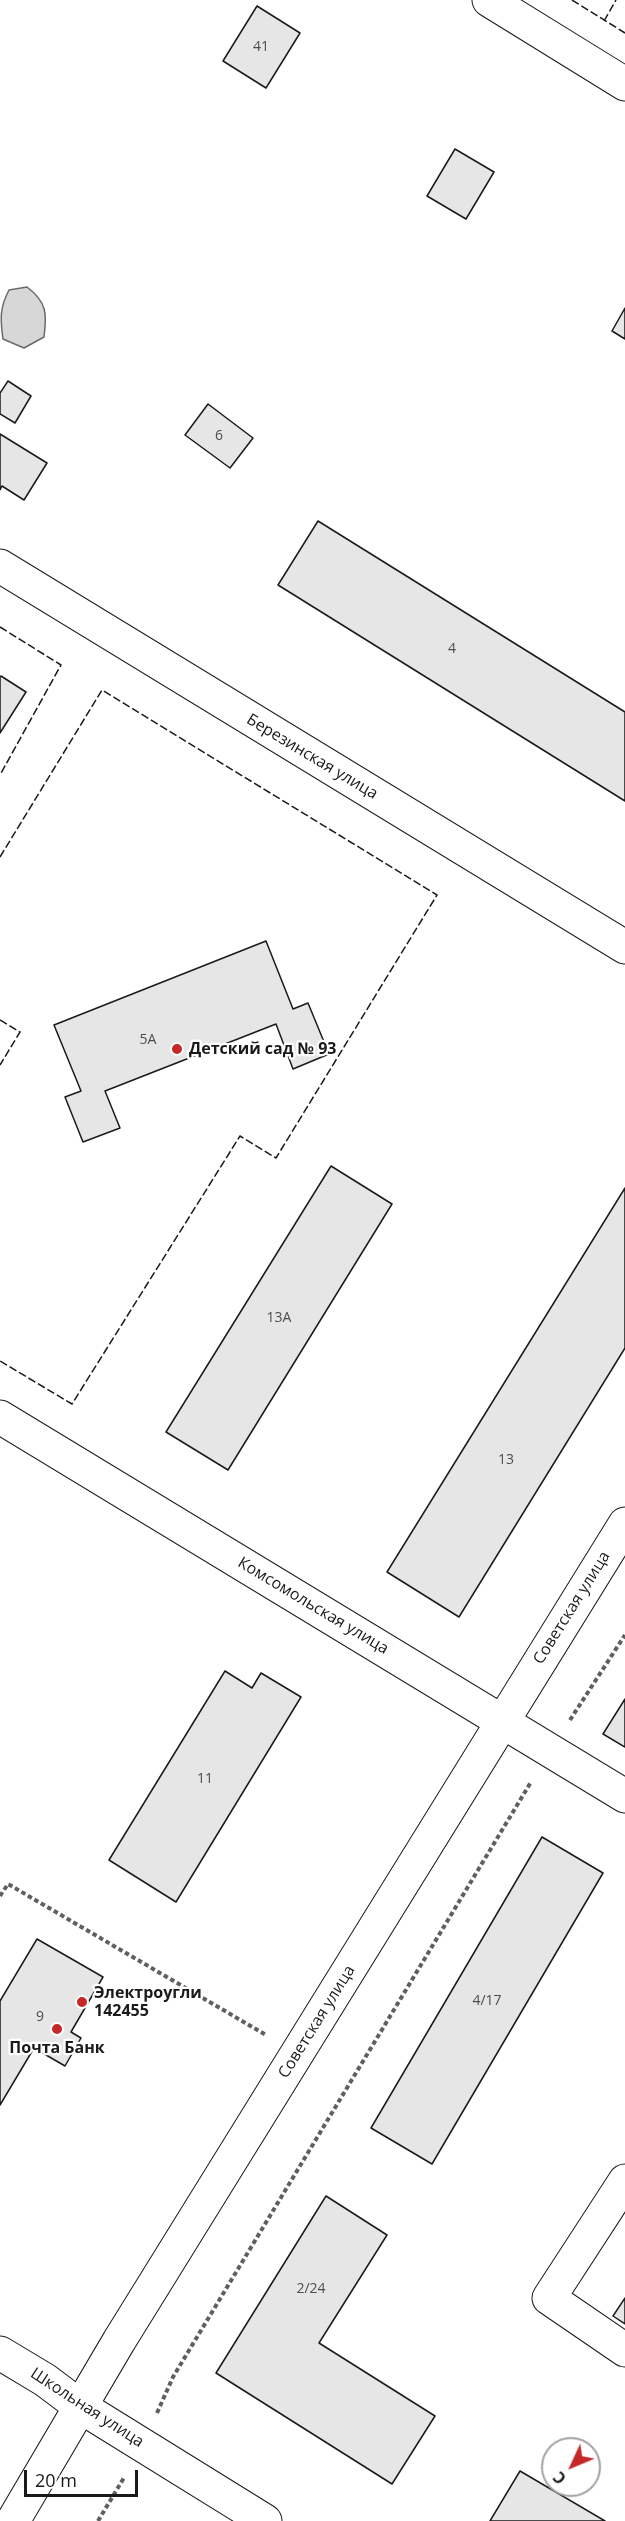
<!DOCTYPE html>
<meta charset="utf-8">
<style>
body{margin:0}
#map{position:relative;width:625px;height:2521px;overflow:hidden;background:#fff;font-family:"Open Sans",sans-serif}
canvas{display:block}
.north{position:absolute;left:541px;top:2437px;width:60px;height:60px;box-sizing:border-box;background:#fff;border:2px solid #a3a3a3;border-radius:50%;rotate:226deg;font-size:16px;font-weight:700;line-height:24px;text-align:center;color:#1a1a1a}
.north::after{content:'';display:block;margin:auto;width:21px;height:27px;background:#c62828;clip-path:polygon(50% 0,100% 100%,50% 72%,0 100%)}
.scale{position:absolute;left:24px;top:2470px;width:114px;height:27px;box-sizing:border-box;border:3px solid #1a1a1a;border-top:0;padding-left:8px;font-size:18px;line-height:21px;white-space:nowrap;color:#1a1a1a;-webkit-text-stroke:4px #fff;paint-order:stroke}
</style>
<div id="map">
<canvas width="625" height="2521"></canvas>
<div class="north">С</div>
<div class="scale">20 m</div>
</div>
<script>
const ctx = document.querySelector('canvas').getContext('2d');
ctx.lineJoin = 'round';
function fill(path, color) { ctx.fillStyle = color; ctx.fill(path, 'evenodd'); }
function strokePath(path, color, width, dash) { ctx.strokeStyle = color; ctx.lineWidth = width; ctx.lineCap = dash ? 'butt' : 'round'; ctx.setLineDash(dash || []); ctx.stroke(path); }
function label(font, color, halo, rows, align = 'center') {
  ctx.font = font + ' "Open Sans",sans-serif'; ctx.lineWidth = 4.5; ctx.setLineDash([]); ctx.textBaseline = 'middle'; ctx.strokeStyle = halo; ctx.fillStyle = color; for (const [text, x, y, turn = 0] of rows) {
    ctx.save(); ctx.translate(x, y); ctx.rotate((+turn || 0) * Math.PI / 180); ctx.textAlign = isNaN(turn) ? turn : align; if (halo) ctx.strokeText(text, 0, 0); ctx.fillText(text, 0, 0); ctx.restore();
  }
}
const water = new Path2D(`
 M27 287C47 302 47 314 44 337L24 348 3 339C0 318 0 307 9 290Z`);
const building = new Path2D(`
 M257 6 300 33 266 88 223 61Z
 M455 149 494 172 466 219 427 196Z
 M625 308V339L612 331Z
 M8 381 31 396 15 423 0 414V393Z
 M208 404 253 438 230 468 185 435Z
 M0 434 47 463 24 500 2 486 0 490Z
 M318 521 625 712V801L278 585Z
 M1 676 26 692 0 733V677Z
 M266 941 293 1009 308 1003 329 1054 293 1069 276 1024 105 1091 120 1128 83 1142 65 1097 81 1091 54 1025Z
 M331 1166 392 1204 228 1470 166 1432Z
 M625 1188V1348L459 1617 387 1572Z
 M225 1671 252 1688 261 1673 301 1697 176 1902 109 1860Z
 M625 1699V1747L603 1734Z
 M542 1837 603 1873 432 2164 371 2128Z
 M37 1939 103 1977 71 2032 81 2038 65 2066 34 2048 0 2105V2001Z
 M326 2196 387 2235 319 2343 435 2416 392 2484 216 2373Z
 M625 2298V2324L613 2316Z
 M520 2471 605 2521H490Z`);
const path = new Path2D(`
 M570 1720 625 1635
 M0 1896 8 1884 266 2035
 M157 2413 173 2377 531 1782
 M98 2521 125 2476`);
const minor = new Path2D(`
 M489 0 625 84
 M0 566 625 947
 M0 1417 625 1796
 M625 2181 549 2298 625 2350
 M13 2521 119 2341 625 1524`);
const major = new Path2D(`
 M0 2353 45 2380 81 2407 265 2521`);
const fence = new Path2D(`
 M572 0 625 33
 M604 21 616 0
 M0 627 61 665 0 775
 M0 857 102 690 437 895 276 1158 240 1136 72 1404 0 1361
 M0 1020 20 1032 0 1065`);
const markers = [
 [177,1049,6,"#c62828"],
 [82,2002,6,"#c62828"],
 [57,2029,6,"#c62828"]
];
const numberNames = [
 ["41",261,47],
 ["6",219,436],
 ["4",452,649],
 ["5А",148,1040],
 ["13А",279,1318],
 ["13",506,1460],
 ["11",205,1779],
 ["4/17",487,2001],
 ["9",40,2017],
 ["2/24",311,2289]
];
const streetNames = [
 ["Березинская улица",312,757,31],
 ["Комсомольская улица",313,1606,31],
 ["Советская улица",572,1608,-58],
 ["Советская улица",317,2022,-58],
 ["Школьная улица",87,2408,33]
];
const poiNames = [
 ["Детский сад № 93",189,1049],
 ["Электроугли",94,1993],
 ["142455",94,2011],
 ["Почта Банк",57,2048,"center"]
];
fill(water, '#d7d7d7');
strokePath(water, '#6a6a6a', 1.5);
fill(building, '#e6e6e6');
strokePath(building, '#1a1a1a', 1.5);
strokePath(minor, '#1a1a1a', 35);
strokePath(major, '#1a1a1a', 35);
strokePath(path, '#5f5f5f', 4, [4.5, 3]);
strokePath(minor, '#fff', 33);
strokePath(major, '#fff', 33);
strokePath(fence, '#1a1a1a', 1.5, [8, 3]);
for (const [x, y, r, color] of markers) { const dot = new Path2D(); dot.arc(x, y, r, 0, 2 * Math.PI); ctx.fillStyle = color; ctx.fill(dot); strokePath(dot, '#fff', 2); }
label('14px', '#4d4d4d', null, numberNames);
label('16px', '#1a1a1a', '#fff', streetNames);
label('bold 16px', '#1a1a1a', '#fff', poiNames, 'left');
</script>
